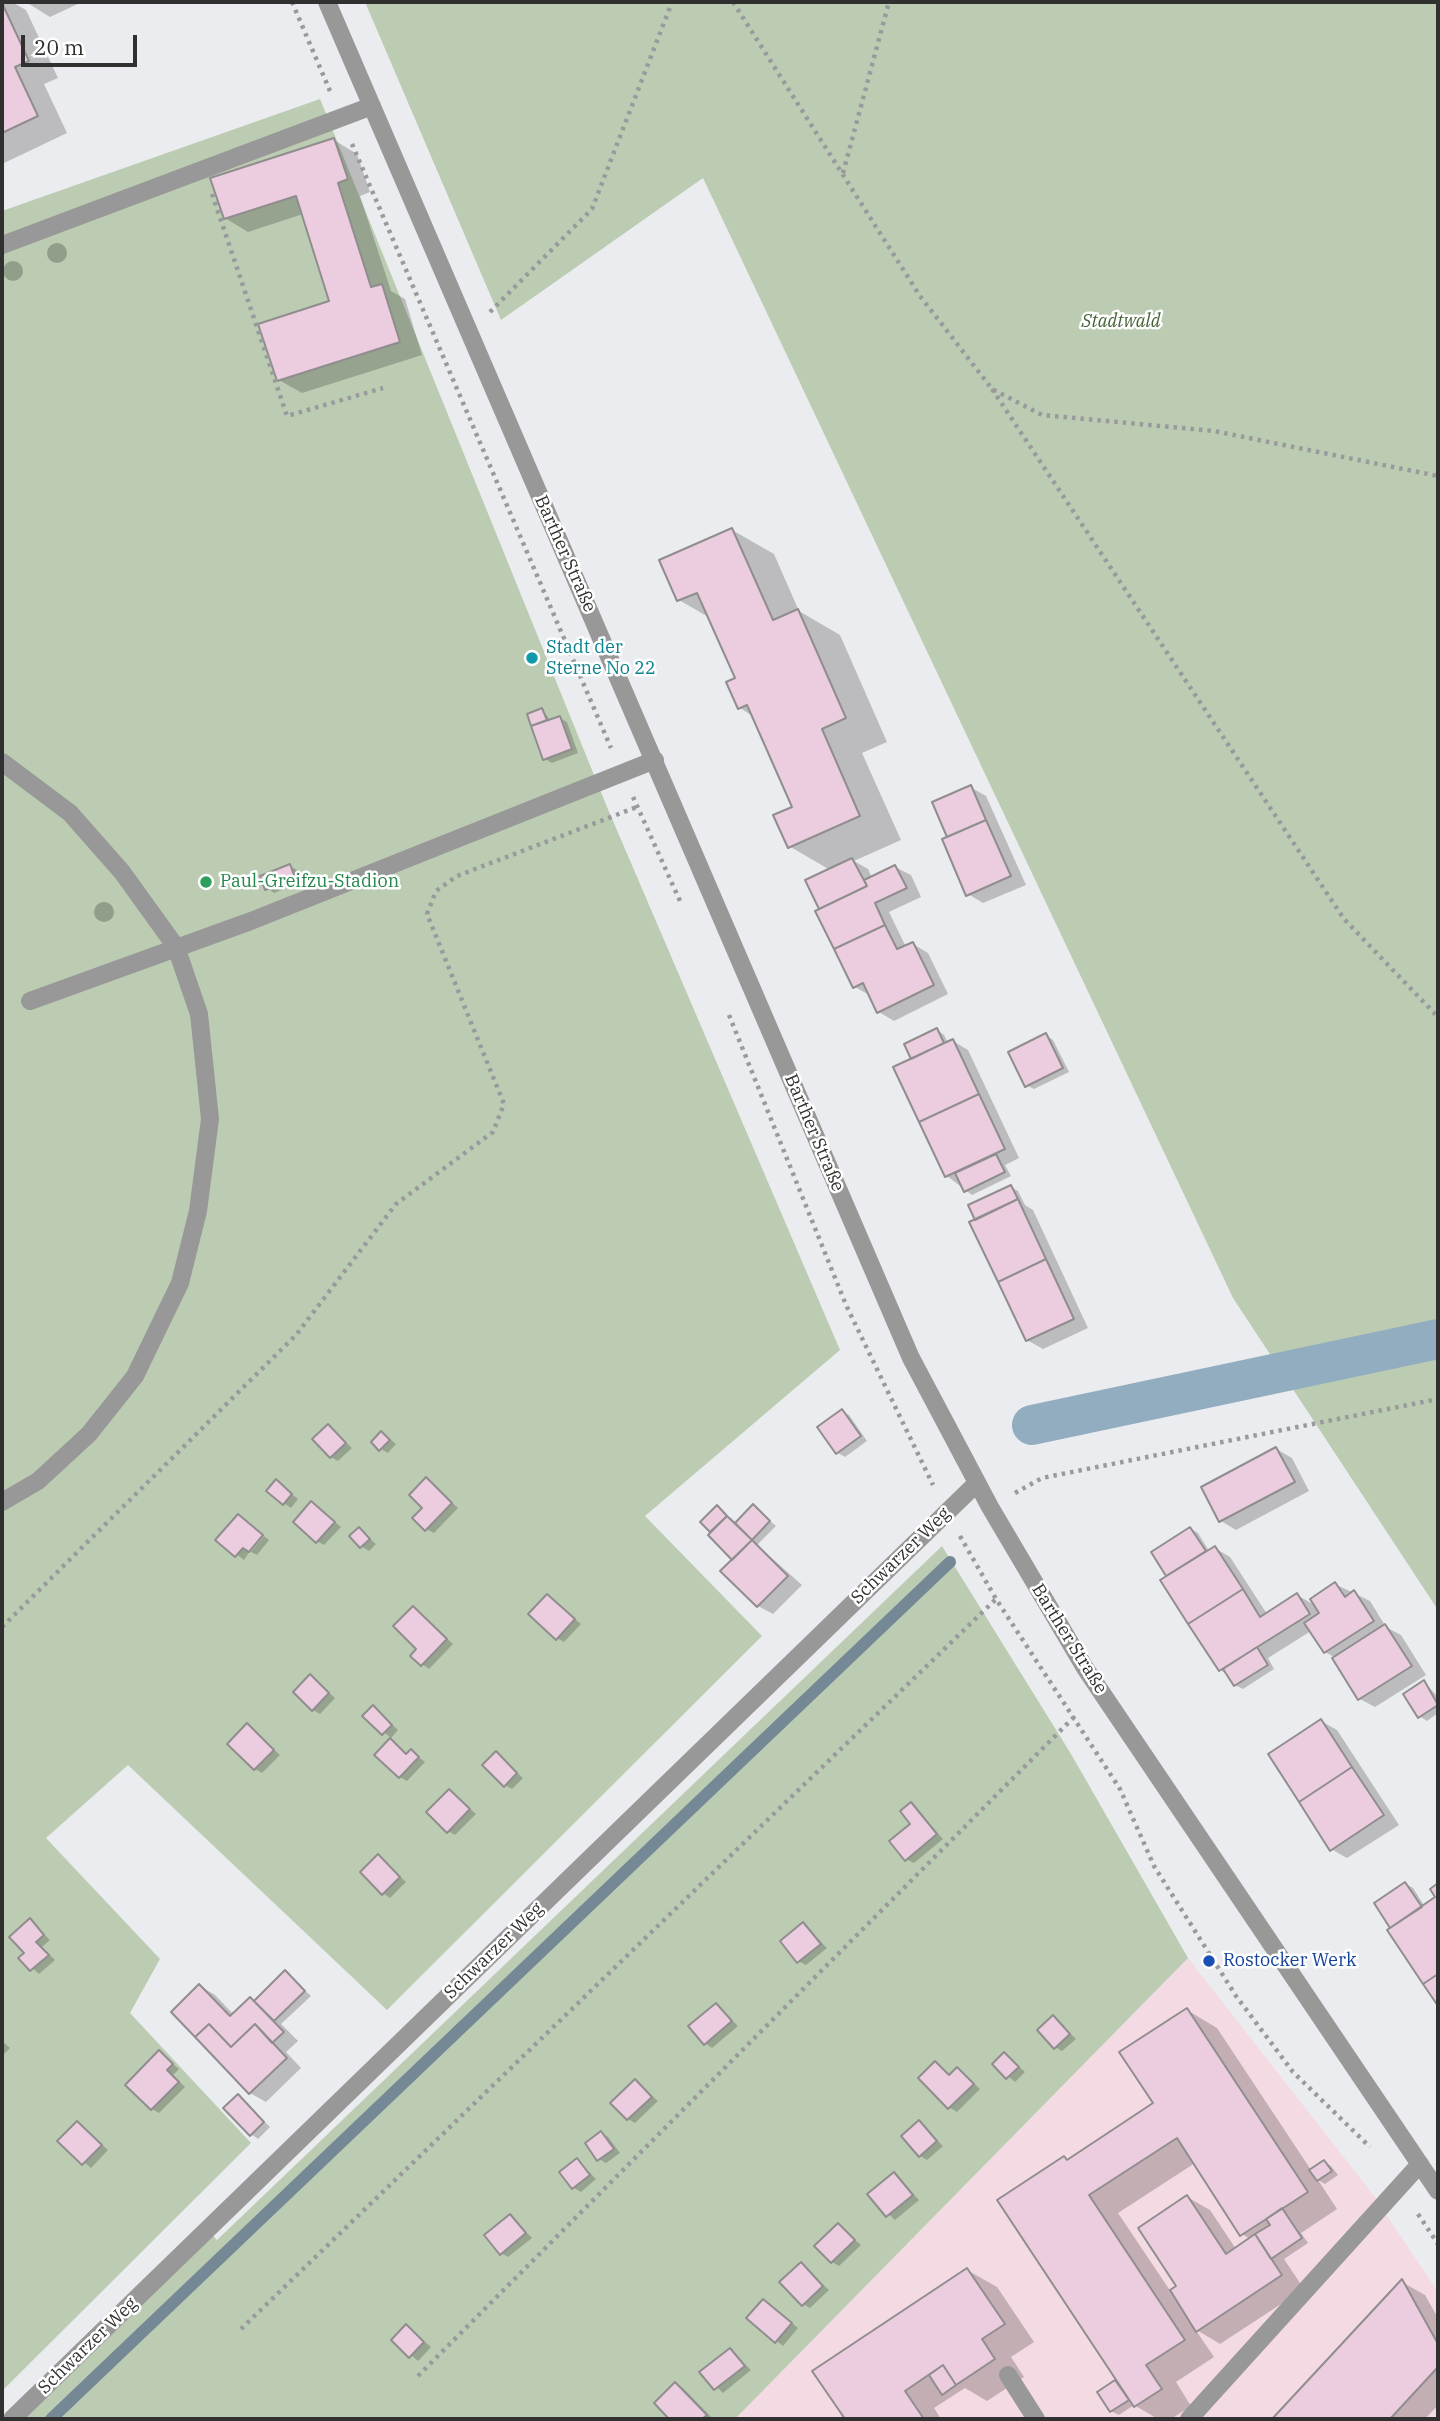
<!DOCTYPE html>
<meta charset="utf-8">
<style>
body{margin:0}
#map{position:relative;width:1440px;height:2421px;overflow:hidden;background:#ebecef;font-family:"IBM Plex Serif",serif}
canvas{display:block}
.frame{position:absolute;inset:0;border:4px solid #303031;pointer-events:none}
.scale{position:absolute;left:21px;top:35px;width:116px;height:32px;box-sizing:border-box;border:4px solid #303031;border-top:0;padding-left:9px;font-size:21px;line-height:24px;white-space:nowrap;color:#303031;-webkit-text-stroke:5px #fff;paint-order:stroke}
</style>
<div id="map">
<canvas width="1440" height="2421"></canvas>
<div class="frame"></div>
<div class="scale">20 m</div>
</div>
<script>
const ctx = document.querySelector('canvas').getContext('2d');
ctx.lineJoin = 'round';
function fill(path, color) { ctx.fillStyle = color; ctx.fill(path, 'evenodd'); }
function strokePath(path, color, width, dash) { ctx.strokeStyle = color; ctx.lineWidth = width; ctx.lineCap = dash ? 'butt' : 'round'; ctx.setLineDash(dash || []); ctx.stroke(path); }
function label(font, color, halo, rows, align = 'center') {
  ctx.font = font + ' "IBM Plex Serif",serif'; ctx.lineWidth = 5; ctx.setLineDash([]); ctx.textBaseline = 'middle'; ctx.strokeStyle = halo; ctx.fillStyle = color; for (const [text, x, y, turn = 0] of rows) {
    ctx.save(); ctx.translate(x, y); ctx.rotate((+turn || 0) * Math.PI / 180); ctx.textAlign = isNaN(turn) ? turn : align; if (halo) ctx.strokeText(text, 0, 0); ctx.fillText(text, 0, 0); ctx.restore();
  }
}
const commercial = new Path2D(`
 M1188 1958 1371 2192 1438 2292V2419H735Z`);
const green = new Path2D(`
 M365 2H1438V1610L1233 1298 703 178 501 320Z
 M320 99 607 807 840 1350 645 1516 762 1636 387 2010 128 1765 46 1838 160 1959 130 2013 251 2143 2 2391V211Z
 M942 1546 1071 1754 1188 1958 735 2419H12L208 2230 217 2240Z`);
const shadow = new Path2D(`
 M2 2H12L26 10 58 78 44 84 67 133 2 164Z
 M26 2H82L50 17Z
 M334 140 357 154 370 192 360 196 391 291 405 299 422 355 302 393 279 380 332 302 303 214 248 232 225 218Z
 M732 530 774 554 799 611 840 635 887 742 862 753 901 840 854 861 868 869 872 878 895 867 911 875 921 897 889 912 906 947 913 944 928 953 948 994 894 1021 879 1012 871 996 855 987 807 881 830 870 789 846 795 808 754 717 740 708 738 679 710 618 679 600Z
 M542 710 551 721 560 718 567 722 578 753 552 763 545 759 529 715Z
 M970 787 986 796 1026 885 983 903 968 894 950 838Z
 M290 866 297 870 302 882 274 893 267 888Z
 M937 1030 944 1035 948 1043 953 1041 968 1050 1019 1158 1005 1165 1011 1176 972 1195 947 1176 914 1059Z
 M1046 1035 1053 1040 1069 1072 1034 1089 1026 1085Z
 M1011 1187 1018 1191 1025 1205 1033 1210 1088 1328 1043 1349 1027 1340Z
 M842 1411 849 1415 867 1441 845 1457 838 1453Z
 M328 1426 352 1448 338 1461 331 1457Z
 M382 1433 396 1444 388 1453 381 1449Z
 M1276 1449 1292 1458 1309 1491 1236 1530 1221 1521Z
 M426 1479 458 1508 434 1533 426 1529Z
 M276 1482 298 1499 291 1508 284 1503Z
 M717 1507 737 1523 753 1507 776 1526 757 1545 802 1585 773 1614 758 1606 734 1560 703 1522Z
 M318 1508 341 1527 324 1545 317 1541Z
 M238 1516 261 1534 244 1560 218 1540Z
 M1191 1529 1198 1533 1209 1551 1215 1548 1230 1557 1267 1614 1297 1595 1318 1607 1335 1584 1370 1601 1386 1627 1401 1635 1426 1675 1375 1707 1360 1699 1336 1658 1325 1652 1311 1631 1268 1658 1274 1669 1243 1689 1235 1685 1229 1675 1220 1670 1153 1553Z
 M359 1530 376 1544 369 1551 361 1546Z
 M264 1536 269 1540 257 1555 251 1552Z
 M547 1596 581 1624 564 1642 557 1638Z
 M414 1608 453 1644 429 1669 422 1664Z
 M311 1677 335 1698 320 1714 313 1710Z
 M1424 1682 1438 1697V1713L1427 1721 1419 1716Z
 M373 1707 398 1730 391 1738 365 1716Z
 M1321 1721 1337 1730 1399 1825 1347 1858 1331 1849Z
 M247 1726 280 1755 262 1773 255 1769Z
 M390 1740 408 1754 411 1751 425 1762 407 1781 400 1777Z
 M496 1753 523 1778 512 1789 505 1785Z
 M449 1791 476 1814 455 1835 448 1831Z
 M911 1804 943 1839 914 1863 906 1859 913 1824Z
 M378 1856 406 1882 390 1898 383 1893Z
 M1406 1884 1413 1888 1425 1907 1438 1898 1432 1889 1438 1885V2003L1389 1930Z
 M30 1920 50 1940 42 1947 55 1960 39 1974 21 1958 26 1953Z
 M803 1924 827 1948 806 1965 798 1961Z
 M286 1973 311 1996 281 2024 298 2041 286 2052 301 2068 266 2102 250 2093 173 2012 200 1986 215 1995 234 2015 250 1999 255 2002Z
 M716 2005 738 2026 712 2048 705 2043Z
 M1187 2010 1217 2028 1311 2170 1324 2162 1331 2166 1338 2175 1325 2184 1318 2180 1337 2209 1301 2233 1308 2243 1284 2259 1304 2289 1220 2344 1195 2329 1214 2357 1176 2382 1191 2406 1171 2419H1158L1134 2405 1119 2415 1111 2411 1115 2382 1122 2386 1069 2161 1155 2104ZM1195 2163 1242 2234 1250 2239 1236 2249 1210 2210 1187 2197 1179 2287 1171 2292 1118 2213Z
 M1053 2017 1076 2039 1062 2051 1055 2047Z
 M2 2041 10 2048 2 2056Z
 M160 2053 179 2069 173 2075 185 2087 159 2113 152 2109Z
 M1005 2054 1025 2072 1015 2082 994 2064Z
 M935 2063 951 2076 957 2069 964 2074 980 2089 957 2112 949 2107Z
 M635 2081 658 2101 635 2123 628 2119Z
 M238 2096 270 2127 258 2139 251 2134Z
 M919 2122 943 2146 927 2160 920 2156Z
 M77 2123 108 2150 91 2168 60 2141Z
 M601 2133 608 2137 620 2153 606 2163 599 2159Z
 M577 2160 596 2179 581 2192 574 2188Z
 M894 2174 919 2200 895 2220 869 2195Z
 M510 2216 532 2238 508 2257 501 2253Z
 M838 2225 861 2245 839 2266 832 2262Z
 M801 2264 829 2290 810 2308 803 2304Z
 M967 2270 997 2287 1034 2342 1011 2357 1024 2377 987 2401 965 2388 934 2408 941 2419H847L815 2371Z
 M1402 2282 1425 2295 1438 2318V2405L1425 2419H1274Z
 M764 2301 798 2328 783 2346 749 2318Z
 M407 2327 431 2347 418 2361 394 2340Z
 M730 2350 751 2370 723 2393 702 2373Z
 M676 2384 683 2388 713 2419H672L656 2403Z`);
const stream = new Path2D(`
 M51 2419 950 1562`);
const canal = new Path2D(`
 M1032 1425 1438 1339`);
const building = new Path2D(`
 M2 3 29 61 15 67 38 116 2 133Z
 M334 138 348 179 338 183 371 287 382 284 400 342 277 381 258 324 329 301 296 196 224 219 210 178Z
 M732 528 773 620 798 609 846 718 822 729 860 816 788 848 773 815 792 807 747 705 738 709 726 682 735 678 697 593 677 601 659 560Z
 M542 708 547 720 531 726 527 714Z
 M560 716 572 749 543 760 531 726Z
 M971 785 986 820 947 837 932 802Z
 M986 820 1011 876 966 896 942 839Z
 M852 858 867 886 819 909 805 880Z
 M290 864 295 878 265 890 260 876Z
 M895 865 907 888 875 903 885 925 834 949 815 911 867 886 864 880Z
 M885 925 897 949 913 942 934 985 877 1013 863 983 853 988 834 949Z
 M937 1028 944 1043 911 1059 904 1044Z
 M1046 1033 1063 1068 1025 1087 1008 1052Z
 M953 1039 979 1094 919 1122 893 1067Z
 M979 1094 1005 1149 945 1177 919 1122Z
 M996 1154 1005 1172 964 1192 955 1173Z
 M1011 1185 1018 1199 975 1220 968 1205Z
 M1018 1199 1046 1259 998 1282 969 1222Z
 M1046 1259 1074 1319 1026 1341 998 1282Z
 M842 1409 861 1436 836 1454 817 1427Z
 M328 1424 346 1443 330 1458 312 1439Z
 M381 1431 390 1440 379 1451 371 1442Z
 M1276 1447 1295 1482 1219 1522 1201 1487Z
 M426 1477 452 1503 425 1531 412 1518 422 1508 409 1495Z
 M276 1479 292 1494 283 1505 266 1491Z
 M311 1501 335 1522 316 1543 293 1522Z
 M753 1504 770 1521 752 1540 735 1523Z
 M717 1505 727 1516 710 1532 700 1522Z
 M238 1514 263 1535 249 1552 243 1548 235 1557 215 1540Z
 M727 1516 752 1540 732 1560 708 1535Z
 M359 1527 370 1539 360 1548 349 1536Z
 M1190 1527 1206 1551 1166 1576 1151 1552Z
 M752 1540 788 1576 757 1607 720 1571Z
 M1215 1546 1243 1589 1188 1624 1160 1580Z
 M1335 1582 1345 1597 1354 1590 1374 1621 1324 1653 1304 1623 1319 1613 1310 1599Z
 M1243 1589 1260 1617 1297 1593 1310 1614 1219 1671 1188 1624Z
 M547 1594 575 1619 556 1640 528 1614Z
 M413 1606 447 1639 421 1666 410 1656 416 1649 393 1626Z
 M1385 1624 1412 1666 1358 1700 1332 1658Z
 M1257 1647 1268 1665 1234 1686 1223 1669Z
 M310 1674 329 1693 312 1711 293 1692Z
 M1424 1680 1438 1705 1418 1718 1403 1694Z
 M373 1705 392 1725 382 1735 362 1716Z
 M1321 1719 1352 1767 1299 1802 1268 1754Z
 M247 1723 274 1750 254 1770 227 1744Z
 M390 1738 406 1754 411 1749 419 1757 399 1778 374 1755Z
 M496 1751 517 1773 504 1787 482 1765Z
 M1352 1767 1384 1815 1330 1851 1299 1802Z
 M449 1789 470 1809 447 1833 426 1812Z
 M911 1802 937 1834 905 1861 889 1841 910 1824 900 1811Z
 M378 1854 400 1877 382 1895 360 1872Z
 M1405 1882 1422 1907 1390 1928 1374 1903Z
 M1438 1883V1974L1423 1984 1387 1930 1435 1897 1430 1889Z
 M30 1918 44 1935 36 1942 49 1955 30 1971 18 1958 24 1953 9 1937Z
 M803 1922 821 1944 797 1963 780 1941Z
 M285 1970 305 1991 274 2021 254 2001Z
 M1438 1974V2006L1423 1984Z
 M199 1984 230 2016 250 1997 284 2032 272 2043 255 2024 231 2047 209 2024 195 2037 171 2012Z
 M716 2003 732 2021 704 2045 688 2026Z
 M1187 2008 1308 2192 1240 2236 1177 2138 1089 2195 1185 2340 1146 2365 1162 2389 1134 2407 997 2200 1064 2156 1067 2160 1153 2103 1119 2052Z
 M1053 2015 1070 2034 1054 2049 1037 2030Z
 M209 2024 231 2047 255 2024 287 2058 249 2094 195 2037Z
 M159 2050 173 2064 167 2070 179 2082 151 2110 125 2085Z
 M1004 2052 1019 2067 1006 2079 992 2064Z
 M935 2061 949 2075 957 2067 974 2084 948 2109 918 2078Z
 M635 2079 652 2097 627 2120 610 2103Z
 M238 2094 264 2122 250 2136 223 2108Z
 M919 2120 937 2141 919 2157 901 2136Z
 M77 2121 102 2145 82 2165 57 2141Z
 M601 2131 614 2149 597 2161 585 2143Z
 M577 2158 590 2175 572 2189 559 2172Z
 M1324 2160 1332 2171 1317 2181 1309 2170Z
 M894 2172 913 2195 886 2217 867 2194Z
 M1187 2195 1226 2254 1255 2234 1282 2275 1196 2332 1170 2290 1176 2286 1138 2228Z
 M1282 2208 1302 2238 1271 2259 1255 2234 1270 2225 1266 2219Z
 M510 2214 526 2233 500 2255 484 2235Z
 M838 2223 855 2240 831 2263 814 2246Z
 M801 2262 823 2286 802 2306 779 2282Z
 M967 2268 1005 2324 982 2339 995 2359 956 2385 943 2365 905 2391 924 2419H845L812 2371Z
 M1402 2279 1438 2344V2367L1390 2419H1272Z
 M763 2299 792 2323 775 2343 746 2318Z
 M406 2324 424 2342 409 2358 391 2340Z
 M730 2348 745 2366 714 2390 699 2372Z
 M943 2365 956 2385 942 2395 929 2375Z
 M1115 2380 1129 2400 1110 2412 1097 2392Z
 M675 2382 707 2415 702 2419H669L654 2403Z`);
const path = new Path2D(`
 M292 2 330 91
 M733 2 920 296 992 389 1042 415 1214 431 1438 476
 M352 144 611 748
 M843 173 889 2
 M212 194 287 416 383 388
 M490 312 592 209 672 2
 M992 389 1344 919 1438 1017
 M633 797 680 901
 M729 1015 846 1305 933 1485
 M1015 1493 1042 1478 1438 1399
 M960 1536 996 1599 1120 1789 1154 1866 1236 1996 1293 2072 1370 2147
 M2 1627 296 1335 396 1204 493 1132 504 1104 427 914 436 891 457 876 637 807
 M1418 2214 1438 2244
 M241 2329 996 1599
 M418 2376 1074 1717`);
const minor = new Path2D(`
 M327 2 911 1358 990 1507 1085 1668 1438 2191
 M2 245 372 106
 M2 762 70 813 122 872 176 947 199 1014 210 1119 198 1211 180 1283 135 1376 89 1434 38 1481 2 1502
 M30 1001 251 921 655 760
 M1008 2375 1036 2419
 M12 2419 977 1483
 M1189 2419 1420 2164`);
const trees = [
 [57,253],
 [13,271],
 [104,912]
];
const markers = [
 [532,658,7,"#0f9aa8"],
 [206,882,7,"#2e9e5b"],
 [1209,1961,7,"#1a4fb4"]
];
const parkNames = [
 ["Stadtwald",1121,322]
];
const streetNames = [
 ["Barther Straße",565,554,66],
 ["Barther Straße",814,1133,67],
 ["Schwarzer Weg",901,1556,-44],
 ["Barther Straße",1069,1639,58],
 ["Schwarzer Weg",494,1951,-44],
 ["Schwarzer Weg",88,2346,-44]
];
const cultureNames = [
 ["Stadt der",546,648],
 ["Sterne No 22",546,669]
];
const leisureNames = [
 ["Paul-Greifzu-Stadion",220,882]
];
const transitNames = [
 ["Rostocker Werk",1223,1961]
];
fill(commercial, '#f4dae2');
fill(green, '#bcccb2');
fill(shadow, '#0003');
strokePath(stream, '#758895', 12);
strokePath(canal, '#92adc0', 40);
fill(building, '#ebcddf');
strokePath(building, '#908d8e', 2);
strokePath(path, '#999a9c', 4.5, [3.5, 5]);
strokePath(minor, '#999898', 18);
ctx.fillStyle = '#909f89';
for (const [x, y] of trees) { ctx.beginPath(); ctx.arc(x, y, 10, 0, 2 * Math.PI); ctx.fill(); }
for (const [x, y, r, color] of markers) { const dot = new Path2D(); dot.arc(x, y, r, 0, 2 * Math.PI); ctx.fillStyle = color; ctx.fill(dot); strokePath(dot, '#fff', 2.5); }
label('italic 18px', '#466036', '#fff', parkNames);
label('18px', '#303031', '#fff', streetNames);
label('18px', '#0d838f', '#fff', cultureNames, 'left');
label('18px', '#27864d', '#fff', leisureNames, 'left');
label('18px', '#164399', '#fff', transitNames, 'left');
</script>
